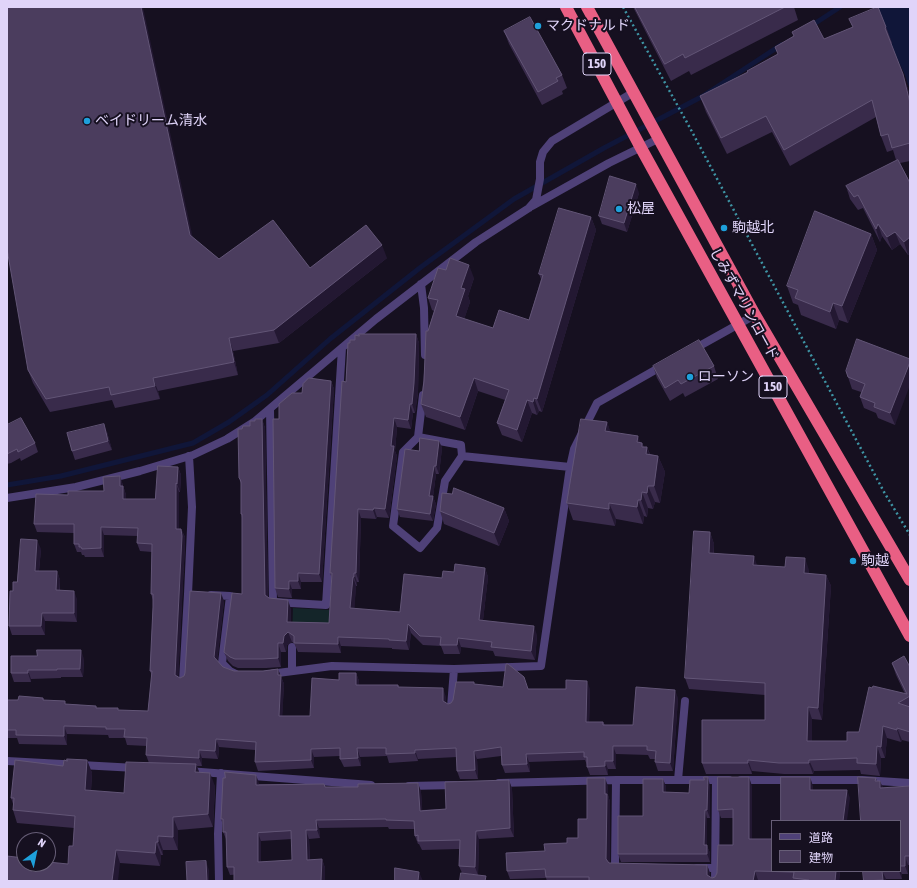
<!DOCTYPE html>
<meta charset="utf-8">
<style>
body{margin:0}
#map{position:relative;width:917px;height:888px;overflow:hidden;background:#161020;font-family:"Asap Condensed","Noto Sans JP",sans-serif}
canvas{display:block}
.frame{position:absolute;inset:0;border:8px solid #e0d4f9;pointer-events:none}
.legend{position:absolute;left:771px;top:820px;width:130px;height:52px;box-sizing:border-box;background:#161020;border:1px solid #675e77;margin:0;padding:5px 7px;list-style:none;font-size:12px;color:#e0d4f9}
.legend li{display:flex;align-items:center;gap:8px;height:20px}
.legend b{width:20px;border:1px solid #675e77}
.north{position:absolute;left:16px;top:832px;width:40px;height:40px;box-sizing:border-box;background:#161020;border:1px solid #675e77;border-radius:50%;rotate:33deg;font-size:11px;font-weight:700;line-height:16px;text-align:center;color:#e0d4f9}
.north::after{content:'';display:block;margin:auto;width:14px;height:18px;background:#1ea0db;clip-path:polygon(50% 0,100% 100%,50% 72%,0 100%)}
</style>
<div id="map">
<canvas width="917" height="888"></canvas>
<div class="frame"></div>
<ul class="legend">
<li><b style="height:5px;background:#4f4178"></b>道路</li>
<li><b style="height:11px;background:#4b3d5e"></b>建物</li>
</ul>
<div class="north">N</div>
</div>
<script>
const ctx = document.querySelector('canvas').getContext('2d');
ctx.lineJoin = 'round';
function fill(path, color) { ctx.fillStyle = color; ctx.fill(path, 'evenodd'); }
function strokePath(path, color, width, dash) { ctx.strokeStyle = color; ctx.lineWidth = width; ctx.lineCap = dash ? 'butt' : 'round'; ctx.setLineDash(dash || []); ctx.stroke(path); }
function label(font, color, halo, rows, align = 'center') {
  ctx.font = font + ' "Asap Condensed","Noto Sans JP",sans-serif'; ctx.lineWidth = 4; ctx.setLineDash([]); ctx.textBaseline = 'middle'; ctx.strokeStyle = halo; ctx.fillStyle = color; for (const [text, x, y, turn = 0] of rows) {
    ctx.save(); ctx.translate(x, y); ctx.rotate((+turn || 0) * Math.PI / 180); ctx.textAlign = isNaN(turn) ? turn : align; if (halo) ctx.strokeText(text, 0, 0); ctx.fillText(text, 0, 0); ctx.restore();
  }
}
const green = new Path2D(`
 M293 608 331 610 330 629 292 640Z`);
const water = new Path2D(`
 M873 7H910V90L904 73Z`);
const stream = new Path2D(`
 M811 26 840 7
 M7 485 61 476 193 443 229 422 267 395 330 339 421 267 514 199 604 148 703 96 781 45`);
const path = new Path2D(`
 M623 7 690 128 884 492 910 535`);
const street = new Path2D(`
 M532 206 609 163 658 139
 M421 284 424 308 425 355
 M694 349 755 315
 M270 409 273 602 326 605 342 348
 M418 437 461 445 462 456
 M570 467 574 449 597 403 664 365
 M7 498 76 487 140 471 193 455 227 439 254 422 376 319 476 242 529 208 536 200 540 179V162L543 152 552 141 634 92
 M211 595 230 596 222 663 230 671 236 674
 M292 647V671
 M270 674 332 666 454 669 541 666 570 467 462 456 445 481 437 528 420 548 393 526 403 452 418 437 423 395
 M183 681 188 594 192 507 189 456
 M451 707 454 669
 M7 761 136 768
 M188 771 371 785
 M616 780 615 867H622
 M678 780 685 701
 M741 780H862L910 783
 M499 783 616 780H729
 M409 786 455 785
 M697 868H715
 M219 881 218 834 221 773
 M715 881 716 781`);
const highway = new Path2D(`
 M566 7 641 148 910 636
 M587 7 755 315 910 580`);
const wall = new Path2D(`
 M633 7H794L798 20 691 75 689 71 671 81Z
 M849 19 886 27 892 43 891 44 903 74 910 96V161L900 163 910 183V254L908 255 900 244 892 250 882 236 880 242 863 208 858 210 850 199 846 186 896 160 893 150 887 152 881 136 876 117 790 166 772 132 727 154 706 112 700 96 748 72 778 54 775 47 794 36 792 32 824 39 853 27Z
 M504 31 562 75 567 88 562 91 563 94 542 105 509 44Z
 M639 193 627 232 602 224 599 216Z
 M591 217 596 230 542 412 539 411 537 415 532 413 522 442 502 435 497 423 505 400 478 391 465 430 426 417 421 404 428 331 434 311 432 310 428 298 474 278 468 296 470 302 464 319 493 328 529 320 541 279 539 274Z
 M871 234 877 250 848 323 839 320 836 329 801 315 798 305 793 303 787 286Z
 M192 237 219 259 310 268 387 258 279 343 233 351 238 375 158 391 160 399 115 408 112 400 50 412 33 383 28 370Z
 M416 334 419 343 418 393 415 413H413L411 429 397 427 395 451 397 456 389 518 377 517 376 519 361 518 359 582H357V586H356L354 609 400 612 442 578 454 572 485 568 488 577 483 620 537 635 535 660 495 656 493 651 461 647 460 654H444L441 646 423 645 411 633 409 650 392 649V648L341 646V653L298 652 294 643 292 642 287 645 286 652H281V667L266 668H238L233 666 228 661 224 652 242 594V518L241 514V484L239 478 242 429 250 426 255 421 262 419 265 428 268 597 291 609V622L329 623 332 579 330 573 346 382 350 343 355 340Z
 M910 359 895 425 878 418 876 413 864 408 860 397 861 392 852 389 846 371Z
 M653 366H714L718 379 685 397 683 393 670 401 657 378Z
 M331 381 334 389 322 582H301V589H292V598L278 597 275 588 279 419 302 393Z
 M607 422 610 432 642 443 644 447H647L650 454 658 456 665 472 660 503 655 502 653 509 648 508 647 517 644 516 643 524 616 519 615 526 573 520 567 503Z
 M7 425 35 443 38 452 21 461 20 458 11 463 7 464Z
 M107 432 112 450 75 460 72 451Z
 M439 441 442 448 439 474H436L433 497 436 504 433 521 400 517 397 509 419 451Z
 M178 467 181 475 180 492H179V529H181L185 537V544L178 677 180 678 184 676 224 601 217 661 223 667 234 671H263L278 669 284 684 282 716H310L339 680 356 673 359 681V685H398L399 687 446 697V703L448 704 451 703 475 684 503 687 528 689H590L589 722H603L605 725H633L678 698 673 771H658L655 762 656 759H650L648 755 616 754V769H608V775H590L587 767V765L585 760 529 762 530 772 505 773 502 765 501 756 477 759 478 779H460L457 771V757L418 759V761L389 763 387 756 360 757 361 766 344 767 340 759V756L314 757V768L258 771 255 762V750L219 747 218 759 202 758V766H197L199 772 215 786 213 827 178 830V850H163V855H161L160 866 120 863 68 864 73 846 74 828 17 823 13 810V804L11 798 63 766 87 760 92 773 91 791 124 793 149 763 146 755 147 746 127 745 125 738H109L108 735 67 734V745L19 744 17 738H7V700H18L43 698 44 700 66 704 96 706 97 708H118V710L148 711 152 676 150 671 153 607V600L151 594 152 552 140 551 137 543 138 536 104 535V557H85L84 555H82L81 552H77L74 544V533L37 532 34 524 68 495 104 491 120 476 126 495V499H155Z
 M504 508 509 521 499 546 444 524 440 511Z
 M710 532 714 544V553L757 565 809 570V574L826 575 831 586 822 720 812 719V741H847L859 732 872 688 905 694 896 675 892 663 910 667V742L902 740 901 742 887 738 885 758H881L880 776 861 774 860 770 814 771 813 774H784L752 771V774H706L702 763 765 720V695L689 689 685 678Z
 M41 549 39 571H57L60 580V590L77 599V622L45 621V635H12L9 626 13 591 17 582Z
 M84 659 83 677H61V678L31 679V682H14L11 673Z
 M225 778 259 783V784H324L325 787H358L418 783 421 792 422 810 446 809 509 780 512 789 514 837 479 839 478 875 462 873 459 866V849L422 850 419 844H418L415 836 414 829H389L388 827 319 828 320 838 309 839 310 860 322 859 325 868 230 875 227 867 226 839 223 832V825L221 819ZM292 839V860L261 862V841Z
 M876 778 877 781H880L883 788 910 786V865H908V874H902V879H886V881H864L863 871H900V821H861Z
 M663 779 666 787V792L689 793 710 786V818H707V846L710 853V862H621L618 854 643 816Z
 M608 786V795L610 802V863L707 865 710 873V877L712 878 715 877 733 845V818H721L718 810 752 786V839L772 871H840L839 881H794L758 880V881H547L546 878 510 879 507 871 545 851 567 843 578 838 587 819Z`);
const shadedWall = new Path2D(`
 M141 7H143L195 248 190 235Z
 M903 74 910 96V103Z
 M636 184 639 193 627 232 624 223Z
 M591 217 596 230 542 412 537 399Z
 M878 224 882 236 880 242 876 229Z
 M895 232 900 244 892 250 887 237Z
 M871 234 877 250 848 323 842 306Z
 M910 237V254L908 255 904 242Z
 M382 245 387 258 279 343 274 330Z
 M469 265 474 278 468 296 470 302 461 329 456 316 461 288Z
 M833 303 839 320 836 329 830 312Z
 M416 334 419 343 418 393 415 413 412 404Z
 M229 338 233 351 238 375 234 362Z
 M910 362V385L895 425 890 413Z
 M153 378 158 391 160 399 155 386Z
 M474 378 478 391 465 430 460 417Z
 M331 381 334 389 322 582 319 574Z
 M534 398 539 411 537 415 533 402Z
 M527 400 532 413 522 442 517 430Z
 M410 404 413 413 411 429 408 420Z
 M394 418 397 427 395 451 397 456 389 518 385 509Z
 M262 419 265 428 268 604 265 595Z
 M607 422 613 439 605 431Z
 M104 424 107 432 112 450 108 441Z
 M638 436 642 446V443L648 460 637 442Z
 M439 441 442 448 439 474 436 466Z
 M647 447 653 464 646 454Z
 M658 456 665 472 660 503 654 486Z
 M434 466 436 474 433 497 436 504 433 521 430 514 429 496Z
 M178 467 181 475 180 492 177 484Z
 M120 476 126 495V507L123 499 120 486Z
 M176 483 179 492V537L176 529Z
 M648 486 655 502 653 509 647 493Z
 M642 492 648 508 647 517 641 500Z
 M638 500 644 516 643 524 637 507Z
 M609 503 616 519 615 526 609 509Z
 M374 508 377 517 376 519 373 510Z
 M504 508 509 521 499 546 494 533Z
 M7 509 8 511 7 528Z
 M358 509 361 518 359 582 356 573Z
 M101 527 104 535V557L101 548Z
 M181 529 185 537V544L178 683 175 675Z
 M710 532 714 544 713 565 709 553Z
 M37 540 41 549 38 580 35 571Z
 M754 556 758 568 753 565Z
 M805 558 809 570 808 585 804 573Z
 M485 568 488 577 482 629 479 620Z
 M57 571 60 580 59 599 56 590Z
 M298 573 301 582V589L298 581Z
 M354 573 357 582V586L354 577Z
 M826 575 831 586 822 720 818 708Z
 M353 577 356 586 354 617 350 608Z
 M289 581 292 589V598L289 589Z
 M74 591 77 599V622L74 613Z
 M221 593 224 601 217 665 214 657Z
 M288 600 291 609V631L287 622Z
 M42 613 45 621V635L41 626Z
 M408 624 411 633 409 650 406 641Z
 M534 626 537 635 535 660 531 651Z
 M288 632 292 642 287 645 286 652 283 643 284 636Z
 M338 637 341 646V653L338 644Z
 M458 638 461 647 460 654 457 645Z
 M278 643 281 652V667L278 658Z
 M81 650 84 659 83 677 80 669Z
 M278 669 284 684 282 724 279 716Z
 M28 670 31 679V682L28 673Z
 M356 673 359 681 360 694 356 685Z
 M587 681 590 689 589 730 586 722Z
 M443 688 446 697V709L443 701Z
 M675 690 678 698 673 771 670 763Z
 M808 707 812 719V752L807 741Z
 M64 726 67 734V745L64 736Z
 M883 726 887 738 885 758 881 747Z
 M897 728 902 740 901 742 897 730Z
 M216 739 219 747 218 759 215 751Z
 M613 746 616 754V769L613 761Z
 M877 746 881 758 880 776 876 764Z
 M357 748 360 757 361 766 358 758Z
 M311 749 314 757V768L311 760Z
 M199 750 202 758V766L199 758Z
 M415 750 418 759V761L415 753Z
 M474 751 477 759 478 779 475 770Z
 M526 754 529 762 530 772 527 764Z
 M87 760 92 773 90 803 85 790Z
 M748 760 752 771V774L748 763Z
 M809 760 814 771 813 774 809 763Z
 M605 761 608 769V775L605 766Z
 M196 764 201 777 195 772Z
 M210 773 215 786 213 827 208 814Z
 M256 775 259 783V793L256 785Z
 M708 777 710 786V818L707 810Z
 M749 777 752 786V847L749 839Z
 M810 777 813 786V798L810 790Z
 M605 778 608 786V795L610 802V867L606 859Z
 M663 779 666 787V800L663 792Z
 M509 780 512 789 514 837 510 828Z
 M880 781 883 789 880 788Z
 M418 783 421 792 423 819 420 811Z
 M847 790 850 798 847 821H843Z
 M705 810 707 818V846L710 853V862L704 845Z
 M173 817 178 830V850L173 837Z
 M316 820 319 828 320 838 317 830Z
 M306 830 309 839 310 868 307 860Z
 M476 831 479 839 478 875 475 867Z
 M258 833 261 841V870L258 862Z
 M158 836 163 850V855L158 842Z
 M156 842 161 855 160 866 155 853Z
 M116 850 120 863 118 881H112Z
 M905 856 908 865V874L905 866Z
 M322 859 325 868V881H321Z
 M206 861 209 870V881H207Z
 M707 865 710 873V881L707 875Z
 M900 870 902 874V879L899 871H900Z
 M755 871 758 880V881H753Z
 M836 871H840L839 881H835Z
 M882 871 886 879V881H883V880Z
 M419 872 423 881H418Z`);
const building = new Path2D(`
 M7 7H141L190 235 219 259 273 220 310 268 366 225 382 245 274 330 229 338 234 362 153 378 155 386 111 395 109 387 46 399 28 370 7 249Z
 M635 7H785L685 58 683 54 665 64Z
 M878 7 886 27 885 28 903 74 910 103V143L892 148 888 134 881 136 872 100 784 150 766 116 721 138 700 96 748 72 747 71 778 54 775 47 794 36 792 32 814 20 824 39 853 27 849 19Z
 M530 17 562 75 556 78 558 81 538 92 504 31Z
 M898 160 910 183V237L904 242 895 232 887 237 878 224 876 229 858 195 854 197 846 186Z
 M610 176 636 184 624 223 599 216Z
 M559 208 591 217 537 399 534 398 533 402 527 400 517 430 497 423 509 390 474 378 460 417 421 404 424 381 426 331H428L438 300 428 298 438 268 446 270 450 258 469 265 461 288 465 289 456 316 493 328 499 310 529 320 543 275 539 274Z
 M815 211 871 234 842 306 833 303 830 312 795 298 798 290 787 286Z
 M359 334H416L414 383 412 404H410L408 420 394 418 391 446H394L385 509 374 508 373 510 358 509 356 573H354V577H353L350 608 400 612 404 574 442 578 443 571 454 572 455 564 485 568 479 620 534 626 531 651 491 647 492 642 458 638 457 645H440L441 637 420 636 408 624 406 641 389 640V639L338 637V644L294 643V636L288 632 284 636 283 643H278V658L262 659H235L230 657 224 652 232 593 242 594V514H241V482L240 479 239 478 238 429H242L243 426H250V421H255V419H262L265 595 269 598 288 600 287 622 329 623 332 573H330L342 381 346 382 348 343H350V340H355V335L359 336Z
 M857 339 910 359V362L890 413 874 407 875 403 860 397 865 384 848 377 846 371Z
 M699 340 714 366 681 384 678 380 665 388 653 366Z
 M309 378 331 381 319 574 298 573V581H289V589L275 588 273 419H279V404L292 393H302L303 384Z
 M21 418 35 443 18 452 17 449 7 454V425Z
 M581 419 607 422 605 431 638 436 637 442 642 443V447H647L646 454 658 456 654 486H648L647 493 642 492 641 500H638L637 507 609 503V509L567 503Z
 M104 424 108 441 72 451 67 433Z
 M420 438 439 441 436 466H434L429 496H433L430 514 397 509 405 449 419 451Z
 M158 466 178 467 177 484 176 483V529H181L182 536 175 675 180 678 184 676 185 673 190 591 221 593 214 657 223 667 234 671H263L278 669V675H281L279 716H310L312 678 339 680V673H356V685H398V687L443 688V701L448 704 451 703 453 700 456 682H474V684L503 687 506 664H508L524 677 528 689H566V680L587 681 586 722H603V725H633L636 687 675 690 670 763 655 762 656 751 647 750V746H613V761H605V766L587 767V757H584V752L526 754 527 764 502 765 501 747 474 751 475 770 457 771 456 748 415 750V753L386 754V748H357L358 758 340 759V748L311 749V760L255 762 256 742 216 739 215 751 199 750V758L146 755 147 738 124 737 125 729H106V727L64 726V736L16 735V730H7V700H18L19 696 43 698V700L65 701V704L96 706V708H118V710L148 711 152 671H150L153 607V594H151L152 544 137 543 138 528 101 527V548L82 549 81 547H79V544H74V524H34L36 494 68 495V491H104L103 477 120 476V486H123V499H155Z
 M454 488 504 508 494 533 440 511 442 493 452 494Z
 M694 531 710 532 709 553 754 556 753 565 785 567 786 557 805 558 804 573 826 575 818 708 808 707 807 741H847V732H859L869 687 872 688 873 686 907 694 892 663 904 656 910 667V696L898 703 910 707V732L897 728V730L883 726 881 747 877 746 876 764 857 763V758L809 760V763H779L748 760V763H702V720H765V683L685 678Z
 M21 539 37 540 35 571H57L56 590 74 591V613H42L41 626H9L10 591H13V582H17Z
 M37 650H81L80 669H57V670H28V673H11V656H37Z
 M67 759 87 760 85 790 124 793 126 762 196 764 195 772 210 773 208 814 173 817V837L158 836V842H156L155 853 116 850 112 881H7V856L24 858V864H48V862L68 864 69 846H73L75 816 13 810 14 798H11L15 760 63 766 64 760 67 761Z
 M225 772 256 775V785L324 784 325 787H358V784L418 783 420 811 446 809 445 782 509 780 510 828 476 831 475 867 459 866 460 840 418 841V835L415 836 414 821 386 820V819L316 820 317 830H306L307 860 322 859 321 881H234V867H227L226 832H223V819H221L223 778H225ZM291 831 292 860 258 862V833Z
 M704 777H708L707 810H705L704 845H707V854H618V816H643V779H663V792L689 793 690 780H704Z
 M718 777H749V839H772V871H836L835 881H809V880L793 878 794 872 755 871 753 881H589V877H546L545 869 507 871 506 853 545 851 544 844 567 843V838H578V819H587V778H605V794H607L606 859 609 863 707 865V875L712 878 715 877 717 873 718 845H733V809L718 810Z
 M781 777H810V790H847L843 821H781Z
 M858 777 876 778 875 781H880V788L910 786V856H905V866H900V821H861Z
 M206 861 207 881H187L186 862Z
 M395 868 419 872 418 881H395Z
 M863 871H882L883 880 864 881Z
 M461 873 486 876 485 881H460Z`);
const markers = [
 [538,26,4,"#1ea0db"],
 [87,121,4,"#1ea0db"],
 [619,209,4,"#1ea0db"],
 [724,228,4,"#1ea0db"],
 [690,377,4,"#1ea0db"],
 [853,561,4,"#1ea0db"]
];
const shields = [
 [597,64,28],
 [773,387,28]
];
const shieldNames = [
 ["150",597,64],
 ["150",773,387]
];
const poiNames = [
 ["マクドナルド",546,26],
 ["ベイドリーム清水",95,121],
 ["松屋",627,209],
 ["駒越北",732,228],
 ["ローソン",698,377],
 ["駒越",861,561]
];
const streetNames = [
 ["しみずマリンロード",744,304,61]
];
fill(green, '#142529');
fill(water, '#101639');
strokePath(stream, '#101639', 5);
strokePath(path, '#3e94a4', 2.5, [2, 3]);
strokePath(street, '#4f4178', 8);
strokePath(highway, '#e95f84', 12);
fill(wall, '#392b4b');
fill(shadedWall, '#231832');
fill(building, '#4b3d5e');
strokePath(building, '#625576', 1);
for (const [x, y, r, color] of markers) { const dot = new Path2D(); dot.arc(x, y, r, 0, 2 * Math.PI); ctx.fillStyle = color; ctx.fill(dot); strokePath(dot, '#161020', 1.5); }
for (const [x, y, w] of shields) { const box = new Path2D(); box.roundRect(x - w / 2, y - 11, w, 22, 3); ctx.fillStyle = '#161020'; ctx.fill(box); strokePath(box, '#e0d4f9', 1); }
label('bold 13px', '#e0d4f9', null, shieldNames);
label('14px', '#e0d4f9', '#161020', poiNames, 'left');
label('14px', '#e0d4f9', '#161020', streetNames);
</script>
